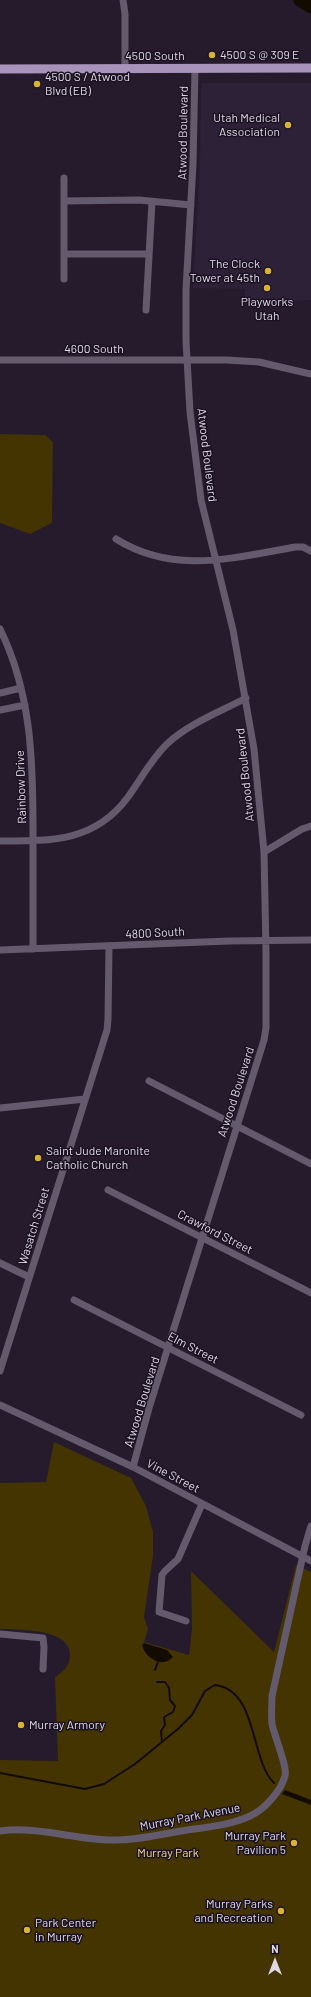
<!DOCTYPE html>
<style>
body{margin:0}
#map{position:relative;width:311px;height:1997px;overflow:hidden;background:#251b2c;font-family:Barlow,sans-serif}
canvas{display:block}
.north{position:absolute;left:255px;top:1941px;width:40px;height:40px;-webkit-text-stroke:3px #1b1223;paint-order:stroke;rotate:0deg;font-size:11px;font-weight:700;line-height:16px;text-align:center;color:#dfd9e4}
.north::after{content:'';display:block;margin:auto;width:14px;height:18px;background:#dfd9e4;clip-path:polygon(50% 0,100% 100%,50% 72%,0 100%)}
</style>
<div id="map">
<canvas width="311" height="1997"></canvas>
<div class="north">N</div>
</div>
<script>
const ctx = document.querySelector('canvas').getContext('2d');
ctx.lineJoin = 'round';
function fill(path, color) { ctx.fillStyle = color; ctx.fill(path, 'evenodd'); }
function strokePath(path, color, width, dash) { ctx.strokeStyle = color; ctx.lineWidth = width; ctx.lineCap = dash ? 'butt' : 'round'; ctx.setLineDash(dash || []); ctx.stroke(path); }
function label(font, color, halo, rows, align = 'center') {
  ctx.font = font + ' Barlow,sans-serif'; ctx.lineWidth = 3; ctx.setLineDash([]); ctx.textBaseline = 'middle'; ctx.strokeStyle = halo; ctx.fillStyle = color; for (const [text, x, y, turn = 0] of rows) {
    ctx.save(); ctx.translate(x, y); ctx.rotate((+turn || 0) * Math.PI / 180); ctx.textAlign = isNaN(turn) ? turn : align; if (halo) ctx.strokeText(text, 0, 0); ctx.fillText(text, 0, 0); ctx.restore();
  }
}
const built = new Path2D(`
 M201 83H311V300L245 303V289L193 288 200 164Z`);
const green = new Path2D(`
 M0 434 45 435 53 442 52 523 30 534 0 523Z
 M54 1442 131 1478 146 1506 153 1532V1556L144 1617 148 1629 144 1642 189 1655 192 1629 191 1571 274 1652 296 1565 311 1572V1997H0V1760L58 1761 55 1677C63 1672 70 1666 70 1655 70 1628 19 1630 0 1629V1483L46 1482Z`);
const water = new Path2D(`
 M144 1643 167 1650 173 1657C162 1669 145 1658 142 1645Z
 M285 1790 311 1800V1805L282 1794Z`);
const stream = new Path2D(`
 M155 1670 158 1662
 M157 1682H165L169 1688 170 1700 175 1706 173 1712 164 1717 165 1725 161 1731 162 1742
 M0 1773 85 1789 104 1784 135 1764 179 1728 192 1715 205 1691 215 1685C258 1690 250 1760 274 1783`);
const river = new Path2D(`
 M300 0 311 7`);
const minor = new Path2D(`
 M123 0 125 14V69
 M64 178V279
 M64 201 139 200 191 205
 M64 254H149
 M146 310 152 202
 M0 360H227L259 362 311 374
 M116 539C174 575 232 558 295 547H303L311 551
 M0 629C31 692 33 759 33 828 33 868 33 908 33 949
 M0 693 21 688
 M0 710 25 705
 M0 841C51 841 95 842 128 797 141 779 152 758 168 743 190 723 220 712 246 698
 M264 852 302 829 311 826
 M0 950 229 941 311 940
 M149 1081 311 1164
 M0 1108 85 1099
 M108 1190 311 1293
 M0 1263 29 1277
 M74 1300 301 1415
 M0 1371 107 1030 108 1019 109 946
 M0 1405 133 1467 311 1561
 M133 1467 149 1408 264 1040 266 1028V952L264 852 254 749 233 630 201 500 190 412 186 341V290L193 164 195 68
 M186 1621 159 1612 162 1575 165 1571 178 1559 202 1504
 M0 1634 43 1638 44 1647 43 1669
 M0 1831C36 1826 73 1839 109 1840 135 1841 161 1834 187 1830 208 1827 231 1825 250 1816 264 1810 281 1791 285 1776 288 1768 274 1735 272 1724 271 1715 272 1705 272 1696L305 1546 311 1526`);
const major = new Path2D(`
 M0 69 311 68`);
const markers = [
 [212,55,4,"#d9b334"],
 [37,84,4,"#d9b334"],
 [288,125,4,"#d9b334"],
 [268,271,4,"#d9b334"],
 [267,288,4,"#d9b334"],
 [38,1158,4,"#d9b334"],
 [21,1725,4,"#d9b334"],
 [294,1843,4,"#d9b334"],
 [281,1911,4,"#d9b334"],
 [27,1930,4,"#d9b334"]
];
const poiNames = [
 ["4500 S @ 309 E",220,55],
 ["4500 S / Atwood",45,77],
 ["Blvd (EB)",45,91],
 ["Utah Medical",280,118,"right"],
 ["Association",280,132,"right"],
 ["The Clock",260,264,"right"],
 ["Tower at 45th",260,278,"right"],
 ["Playworks",267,302,"center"],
 ["Utah",267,316,"center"],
 ["Saint Jude Maronite",46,1151],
 ["Catholic Church",46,1165],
 ["Murray Armory",29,1725],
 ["Murray Park",286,1836,"right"],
 ["Pavilion 5",286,1850,"right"],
 ["Murray Parks",273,1904,"right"],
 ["and Recreation",273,1918,"right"],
 ["Park Center",35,1923],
 ["in Murray",35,1937]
];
const streetNames = [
 ["4500 South",155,56],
 ["Atwood Boulevard",183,133,-89],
 ["4600 South",94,349],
 ["Atwood Boulevard",207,455,83],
 ["Atwood Boulevard",245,775,-96],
 ["Rainbow Drive",21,787,-92],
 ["4800 South",155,933,-3],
 ["Atwood Boulevard",236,1092,-72],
 ["Wasatch Street",34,1226,-73],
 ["Crawford Street",215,1232,27],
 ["Elm Street",193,1348,27],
 ["Atwood Boulevard",142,1402,-73],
 ["Vine Street",173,1476,28],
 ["Murray Park Avenue",190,1817,-11]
];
const parkNames = [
 ["Murray Park",168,1853]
];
fill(built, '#2d2138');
fill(green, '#433401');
fill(water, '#130b00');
strokePath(stream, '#130b00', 2);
strokePath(river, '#130b00', 13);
strokePath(minor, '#645a6d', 7);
strokePath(major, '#a894bb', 9);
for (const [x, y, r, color] of markers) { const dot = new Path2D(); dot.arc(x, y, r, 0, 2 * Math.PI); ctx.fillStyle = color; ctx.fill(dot); strokePath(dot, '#1b1223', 1.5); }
label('12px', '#dfd9e4', '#1b1223', poiNames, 'left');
label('12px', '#dfd9e4', '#1b1223', streetNames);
label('12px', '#f7dc8e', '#1b1223', parkNames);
</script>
